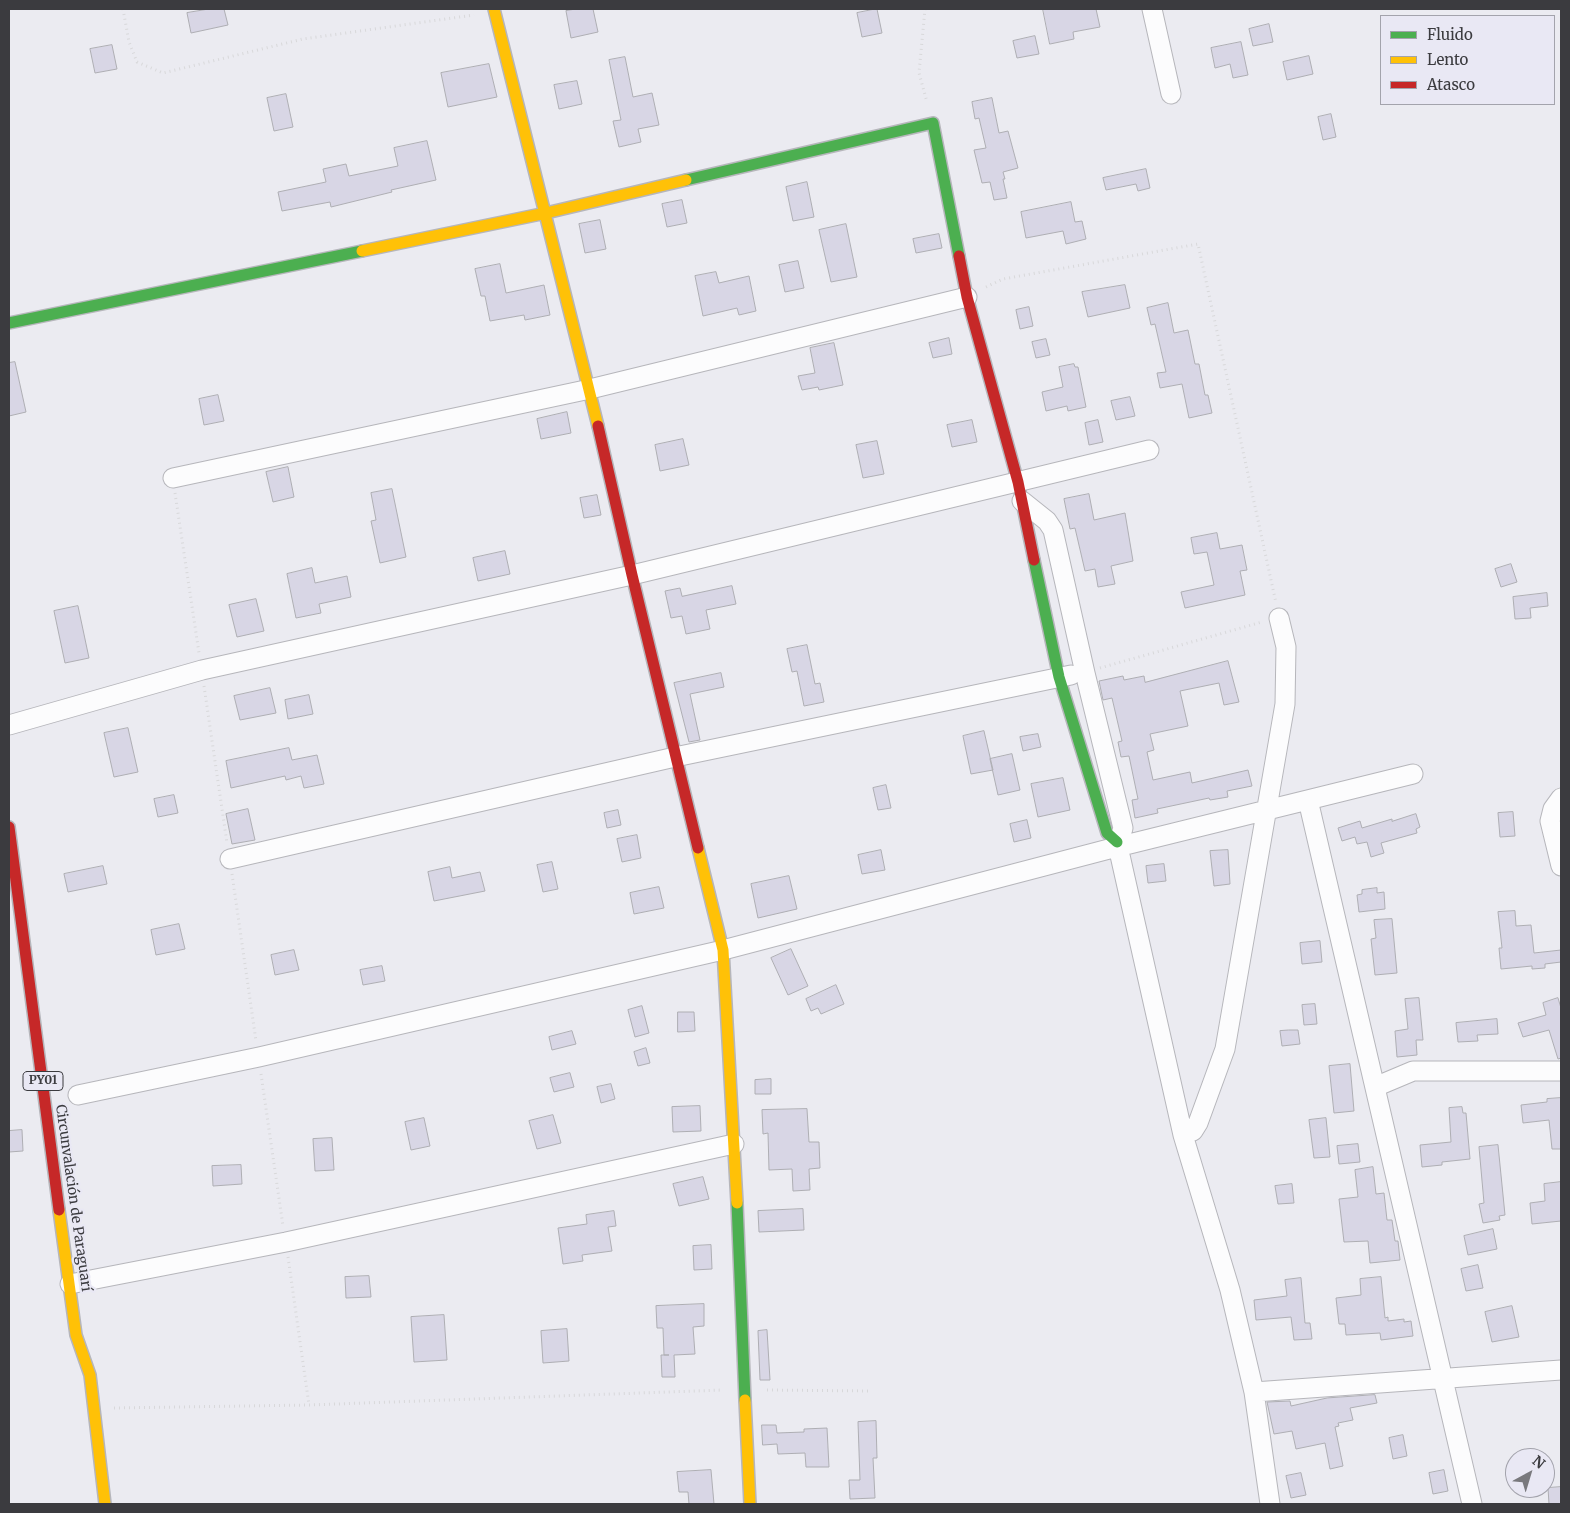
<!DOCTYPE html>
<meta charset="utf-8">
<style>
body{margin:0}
#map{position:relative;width:1570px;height:1513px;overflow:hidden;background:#ebebf1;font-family:Merriweather,serif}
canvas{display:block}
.frame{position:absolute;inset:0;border:10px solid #3b3b3f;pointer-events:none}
.legend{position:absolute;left:1380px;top:15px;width:175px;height:90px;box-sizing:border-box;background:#e9e8f4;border:1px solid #a3a3ac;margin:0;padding:6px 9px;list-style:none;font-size:15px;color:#3b3b3f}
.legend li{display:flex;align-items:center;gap:10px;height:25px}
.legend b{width:25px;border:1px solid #a3a3ac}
.north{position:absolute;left:1505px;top:1448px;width:50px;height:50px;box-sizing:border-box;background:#e9e8f4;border:1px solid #a3a3ac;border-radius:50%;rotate:39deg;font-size:14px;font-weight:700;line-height:20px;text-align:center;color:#3b3b3f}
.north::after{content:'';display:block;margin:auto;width:18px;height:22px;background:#79797d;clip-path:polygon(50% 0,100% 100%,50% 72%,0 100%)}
</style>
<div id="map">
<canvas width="1570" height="1513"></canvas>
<div class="frame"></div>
<ul class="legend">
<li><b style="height:6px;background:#4caf50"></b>Fluido</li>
<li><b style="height:6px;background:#ffc107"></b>Lento</li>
<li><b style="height:6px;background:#c62828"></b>Atasco</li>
</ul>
<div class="north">N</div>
</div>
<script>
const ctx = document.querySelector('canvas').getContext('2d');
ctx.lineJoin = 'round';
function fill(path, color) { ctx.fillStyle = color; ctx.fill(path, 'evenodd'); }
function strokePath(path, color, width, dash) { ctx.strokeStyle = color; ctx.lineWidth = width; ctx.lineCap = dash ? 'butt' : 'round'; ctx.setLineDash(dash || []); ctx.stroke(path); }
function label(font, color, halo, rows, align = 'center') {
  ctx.font = font + ' Merriweather,serif'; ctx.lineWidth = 4.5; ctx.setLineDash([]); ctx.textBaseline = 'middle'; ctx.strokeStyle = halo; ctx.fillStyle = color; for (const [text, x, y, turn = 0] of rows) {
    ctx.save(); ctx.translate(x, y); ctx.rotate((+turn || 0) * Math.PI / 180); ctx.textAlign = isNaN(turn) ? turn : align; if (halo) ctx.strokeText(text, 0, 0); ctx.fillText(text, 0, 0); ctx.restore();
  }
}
const building = new Path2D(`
 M209 9H224L228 25 191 33 187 13Z
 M576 9H593L598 32 571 38 566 11Z
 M877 9 882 33 862 37 857 13Z
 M1043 9H1096L1100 27 1073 32 1074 39 1050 44Z
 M1269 24 1273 42 1253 46 1249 29Z
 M1035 36 1039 54 1017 58 1013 41Z
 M1241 42 1248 75 1233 78 1230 64 1215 68 1211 48Z
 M112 45 117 69 95 73 90 49Z
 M1309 56 1313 74 1287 80 1283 62Z
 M625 57 633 97 652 93 659 125 638 129 641 142 619 147 613 121 621 120 609 60Z
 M489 64 497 97 448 107 441 73Z
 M577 81 582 104 559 109 554 85Z
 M286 94 293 127 274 131 267 98Z
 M992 98 999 133 1008 131 1018 168 1003 172 1005 179H1003L1007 198 994 200 990 182 982 183 974 150 986 148 979 118 975 119 972 102Z
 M1331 114 1336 137 1323 140 1318 117Z
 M427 141 436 180 391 190 392 192 331 207 330 202 282 211 278 192 326 182 323 169 346 164 349 176 398 166 394 148Z
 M1146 169 1150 188 1138 191 1136 184 1106 190 1103 178Z
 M807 182 814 217 793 221 786 187Z
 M682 200 687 223 667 227 662 204Z
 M1071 202 1075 222 1082 221 1086 239 1066 244 1063 231 1026 238 1021 212Z
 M600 220 606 249 585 253 579 224Z
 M846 224 857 277 831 282 819 230Z
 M939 234 942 248 916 253 913 239Z
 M798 261 804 288 785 292 779 265Z
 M500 264 506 293 544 285 550 315 525 320 524 315 490 321 485 296H481L475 269Z
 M716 272 719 283 749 276 756 311 739 315 737 308 703 316 695 276Z
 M1125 285 1130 308 1088 317 1082 292Z
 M1168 303 1174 333 1188 330 1195 364H1199L1205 395H1208L1212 413 1189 418 1182 384 1160 388 1157 373 1166 372 1155 324 1151 325 1147 308Z
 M1029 307 1033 326 1020 329 1016 310Z
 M949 338 952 354 933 358 929 343Z
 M1046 339 1050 355 1036 358 1032 342Z
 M834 343 843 385 819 390 818 387 802 390 798 376 815 373 810 348Z
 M15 362 26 412 9 416V363Z
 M1074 364 1075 367H1078L1086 407 1068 411 1067 406 1046 411 1042 392 1063 387 1059 367Z
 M218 395 224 421 204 425 199 399Z
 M1130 397 1135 416 1116 420 1111 401Z
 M567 412 571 433 541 439 537 419Z
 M972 420 977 442 952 447 947 425Z
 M1098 420 1103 442 1089 445 1085 423Z
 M683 439 689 465 660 471 655 445Z
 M877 441 884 474 863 478 856 445Z
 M288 467 294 497 273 502 266 472Z
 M392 489 406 557 380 563 371 521 376 520 371 493Z
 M1089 494 1094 520 1125 513 1133 561 1111 566 1115 584 1098 587 1095 569 1085 571 1075 528 1070 529 1064 499Z
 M597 495 601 515 584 518 580 498Z
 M1217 533 1220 549 1242 545 1247 570 1240 571 1245 595 1185 608 1181 592 1214 585 1207 552 1194 554 1191 538Z
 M505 551 510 574 478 581 473 558Z
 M1511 564 1517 582 1501 587 1495 569Z
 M312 568 315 583 347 576 351 597 319 604 321 613 296 618 287 574Z
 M732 586 736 604 706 610 710 629 686 634 682 616 671 618 665 591 680 588 682 596Z
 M1547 593 1548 606 1530 608 1531 618 1515 619 1513 597Z
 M256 599 264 631 237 637 229 605Z
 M78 606 89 658 65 663 54 611Z
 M807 645 815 684 820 683 824 702 804 706 797 671 792 672 787 649Z
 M1228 661 1239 702 1224 705 1219 683 1180 691 1188 726 1150 734 1154 750 1147 752 1153 780 1190 772 1192 783 1248 770 1252 786 1227 791 1228 797 1210 800 1209 798 1157 809 1158 813 1135 818 1132 800 1138 799 1129 756 1121 757 1118 742 1122 741 1112 698 1103 700 1099 681 1123 676 1124 680 1144 676 1145 682Z
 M721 673 724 687 690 694 700 740 689 742 674 683Z
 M270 688 276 713 240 720 234 696Z
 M309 695 313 714 288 719 285 700Z
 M128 728 138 772 114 777 104 733Z
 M984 731 993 770 971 774 963 736Z
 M1038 734 1041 747 1023 751 1020 737Z
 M289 748 292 760 317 755 324 784 304 788 301 776 286 780 285 776 231 788 226 761Z
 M1012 754 1020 790 998 795 990 759Z
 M1063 778 1070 810 1038 817 1031 784Z
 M886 785 891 808 878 810 873 788Z
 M174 795 178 813 158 817 154 799Z
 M248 809 255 840 232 844 226 814Z
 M618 810 621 825 607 828 604 813Z
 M1513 812 1515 836 1500 837 1498 813Z
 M1416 814 1420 827 1416 829 1417 833 1381 843 1384 853 1371 857 1367 842 1357 844 1355 837 1342 841 1338 828 1360 821 1362 828 1392 819V821Z
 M1027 820 1031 838 1014 842 1010 824Z
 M637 835 641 858 622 862 617 839Z
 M881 850 885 870 862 874 858 855Z
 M1228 850 1230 884 1214 886 1210 851Z
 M552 862 558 889 543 892 537 865Z
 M1164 864 1166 881 1148 883 1146 866Z
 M103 866 107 884 68 892 64 874Z
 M450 867 452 878 480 872 485 891 434 901 428 872Z
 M789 876 797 909 758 918 751 884Z
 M659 887 664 908 634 914 630 893Z
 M1377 888V893L1384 892 1385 909 1359 912 1357 895 1362 894V890Z
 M1515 911 1516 926 1531 925 1534 953 1561 950V962L1545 964V968L1532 969V966L1501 969 1499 948H1502L1498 912Z
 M1392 919 1397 973 1375 975 1371 939 1376 938 1374 920Z
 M179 924 185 949 156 955 151 930Z
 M1320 941 1322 962 1302 964 1300 943Z
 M791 949 808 986 788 995 771 958Z
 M294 950 299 970 275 975 271 955Z
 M382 966 385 981 363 985 360 970Z
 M836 985 844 1004 821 1014 818 1008 811 1011 806 999Z
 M1419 998 1423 1040H1416L1417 1055 1397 1057 1395 1031 1408 1029 1405 999Z
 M1558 998 1561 1008V1058L1558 1059 1549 1030 1523 1037 1518 1023 1546 1015 1543 1003Z
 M1315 1004 1317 1024 1304 1025 1302 1005Z
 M642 1006 649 1033 635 1037 628 1010Z
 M678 1012H694L695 1031 678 1032Z
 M1497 1019 1498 1034 1477 1035 1478 1041 1458 1042 1456 1023Z
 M1289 1030H1298L1300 1044 1282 1046 1280 1031Z
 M572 1031 576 1044 552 1050 549 1037Z
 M646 1048 650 1063 638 1066 634 1052Z
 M1350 1064 1354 1111 1334 1113 1329 1066Z
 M570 1073 574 1087 554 1092 550 1078Z
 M771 1079V1094H755V1080Z
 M611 1084 615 1099 601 1103 597 1087Z
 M1561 1098V1149H1552L1549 1120 1523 1123 1521 1105 1547 1102V1099Z
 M700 1106 701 1131 673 1132 672 1107Z
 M1462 1107 1463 1113H1466L1470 1159 1442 1162V1165L1422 1167 1420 1145 1451 1142 1449 1108Z
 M807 1109 809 1142H819L820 1168 809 1169 810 1190 793 1191 792 1169 769 1170 768 1133 763 1134 762 1110Z
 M553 1115 561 1143 537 1149 529 1121Z
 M424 1118 430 1146 411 1150 405 1122Z
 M1326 1118 1330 1157 1314 1158 1309 1120Z
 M22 1130 23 1151 9 1152V1131Z
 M332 1138 334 1170 315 1171 313 1139Z
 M1358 1144 1360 1162 1339 1164 1337 1146Z
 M1498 1145 1505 1215 1499 1216 1500 1220 1483 1223 1479 1204 1484 1203 1479 1147Z
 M241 1165 242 1184 213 1186 212 1166Z
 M1373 1167 1376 1194 1384 1193 1387 1220H1392L1395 1241H1398L1400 1260 1370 1263 1368 1241 1344 1242 1339 1199 1358 1197 1355 1170Z
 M703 1177 709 1199 679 1206 673 1184Z
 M1561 1182V1221L1532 1224 1530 1203 1545 1201 1544 1184Z
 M1292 1184 1294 1203 1278 1204 1275 1186Z
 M803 1209 804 1230 759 1232 758 1211Z
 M614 1211 616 1226 608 1227 612 1251 582 1255 583 1261 563 1264 558 1228 587 1224 586 1215Z
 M1493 1229 1497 1249 1468 1255 1464 1236Z
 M711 1245 712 1269 694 1270 693 1246Z
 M1478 1265 1483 1288 1466 1291 1461 1269Z
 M369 1276 371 1297 346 1298 345 1277Z
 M1381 1277 1385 1318 1388 1317V1321L1404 1319V1322L1411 1321 1413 1336 1381 1340 1380 1333 1346 1335 1345 1324H1339L1336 1298 1361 1295 1360 1279Z
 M1301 1278 1305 1323H1310L1312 1339 1294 1340 1291 1317 1256 1320 1254 1300 1287 1296 1285 1280Z
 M704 1304V1326L693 1327 695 1354 674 1355 675 1377H662L661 1355H669H664L663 1328H657L656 1306Z
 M1512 1306 1519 1337 1492 1342 1485 1312Z
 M444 1315 447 1360 414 1362 411 1317Z
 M567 1329 569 1361 543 1363 541 1331Z
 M767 1330 770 1380H760L758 1331Z
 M1375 1395 1377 1403 1350 1408 1353 1420 1338 1423 1339 1426 1335 1427 1343 1466 1330 1469 1325 1443 1296 1449 1292 1431 1274 1434 1267 1402 1290 1401 1291 1406 1327 1398Z
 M876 1421 877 1458H873L875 1498 850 1499 849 1480H860L858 1422Z
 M762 1425H776L777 1433 804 1432V1429L827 1428 829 1467H806L805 1453 778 1454 777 1444 763 1445Z
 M1403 1435 1407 1456 1393 1459 1389 1438Z
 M711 1470 714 1504H689L688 1492H679L677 1472Z
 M1444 1470 1448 1491 1433 1494 1429 1473Z
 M1301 1473 1306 1495 1291 1498 1286 1476Z
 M1561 1487V1504H1549L1548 1488Z`);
const path = new Path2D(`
 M123 9 129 42 137 62 163 73 303 39 474 15
 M925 9 919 73 927 102
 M986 287 1003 279 1198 244 1276 603
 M175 493 199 653
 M1100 668 1262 622
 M204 686 227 843
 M232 874 256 1041
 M261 1074 283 1226
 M288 1257 309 1405
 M767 1390 871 1391
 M114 1408 309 1405 723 1390`);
const street = new Path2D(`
 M1152 9 1171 94
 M173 478 590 389 967 297
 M1022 501 1047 521 1053 530 1085 673 1123 828 1120 838 1117 842 1183 1135 1230 1290 1254 1392 1270 1504
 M9 725 202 670 632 575 1149 450
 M1561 798 1553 809 1550 821 1561 866
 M1308 800 1472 1504
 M230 859 675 757 1071 675
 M1375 1087 1413 1071H1561
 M78 1095 259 1057 723 950 1109 849 1413 774
 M1183 1135 1193 1131 1198 1123 1225 1049 1285 704 1286 647 1279 618
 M70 1284 286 1242 734 1144
 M1254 1392 1561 1370`);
const fast = new Path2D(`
 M686 180 933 123 959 256
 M9 323 362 251
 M1034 560 1059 677 1107 833 1117 842
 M737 1203 745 1400`);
const slow = new Path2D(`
 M494 9 598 426
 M362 251 546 213 686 180
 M698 848 723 950 737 1203
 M59 1210 76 1335 90 1375 105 1504
 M745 1400 750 1504`);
const jam = new Path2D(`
 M959 256 967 297 1018 482 1034 560
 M598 426 632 575 698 848
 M9 827 59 1210`);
const shields = [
 [43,1081,40]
];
const shieldNames = [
 ["PY01",43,1081]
];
const streetNames = [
 ["Circunvalación de Paraguarí",73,1198,82]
];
fill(building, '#d8d6e5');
strokePath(building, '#aeaeb3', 1);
strokePath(street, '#b6b6bb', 21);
strokePath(fast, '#b6b6bb', 14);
strokePath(slow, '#b6b6bb', 14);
strokePath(jam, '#b6b6bb', 14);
strokePath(path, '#d8d8da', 3, [1, 4]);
strokePath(street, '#fcfcfd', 19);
strokePath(fast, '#4caf50', 11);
strokePath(slow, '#ffc107', 11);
strokePath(jam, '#c62828', 11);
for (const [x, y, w] of shields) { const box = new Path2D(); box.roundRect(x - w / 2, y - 9.5, w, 19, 4); ctx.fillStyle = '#e9e8f4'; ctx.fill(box); strokePath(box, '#3b3b3f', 1); }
label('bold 12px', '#3b3b3f', null, shieldNames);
label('14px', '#3b3b3f', '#e9e8f4', streetNames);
</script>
